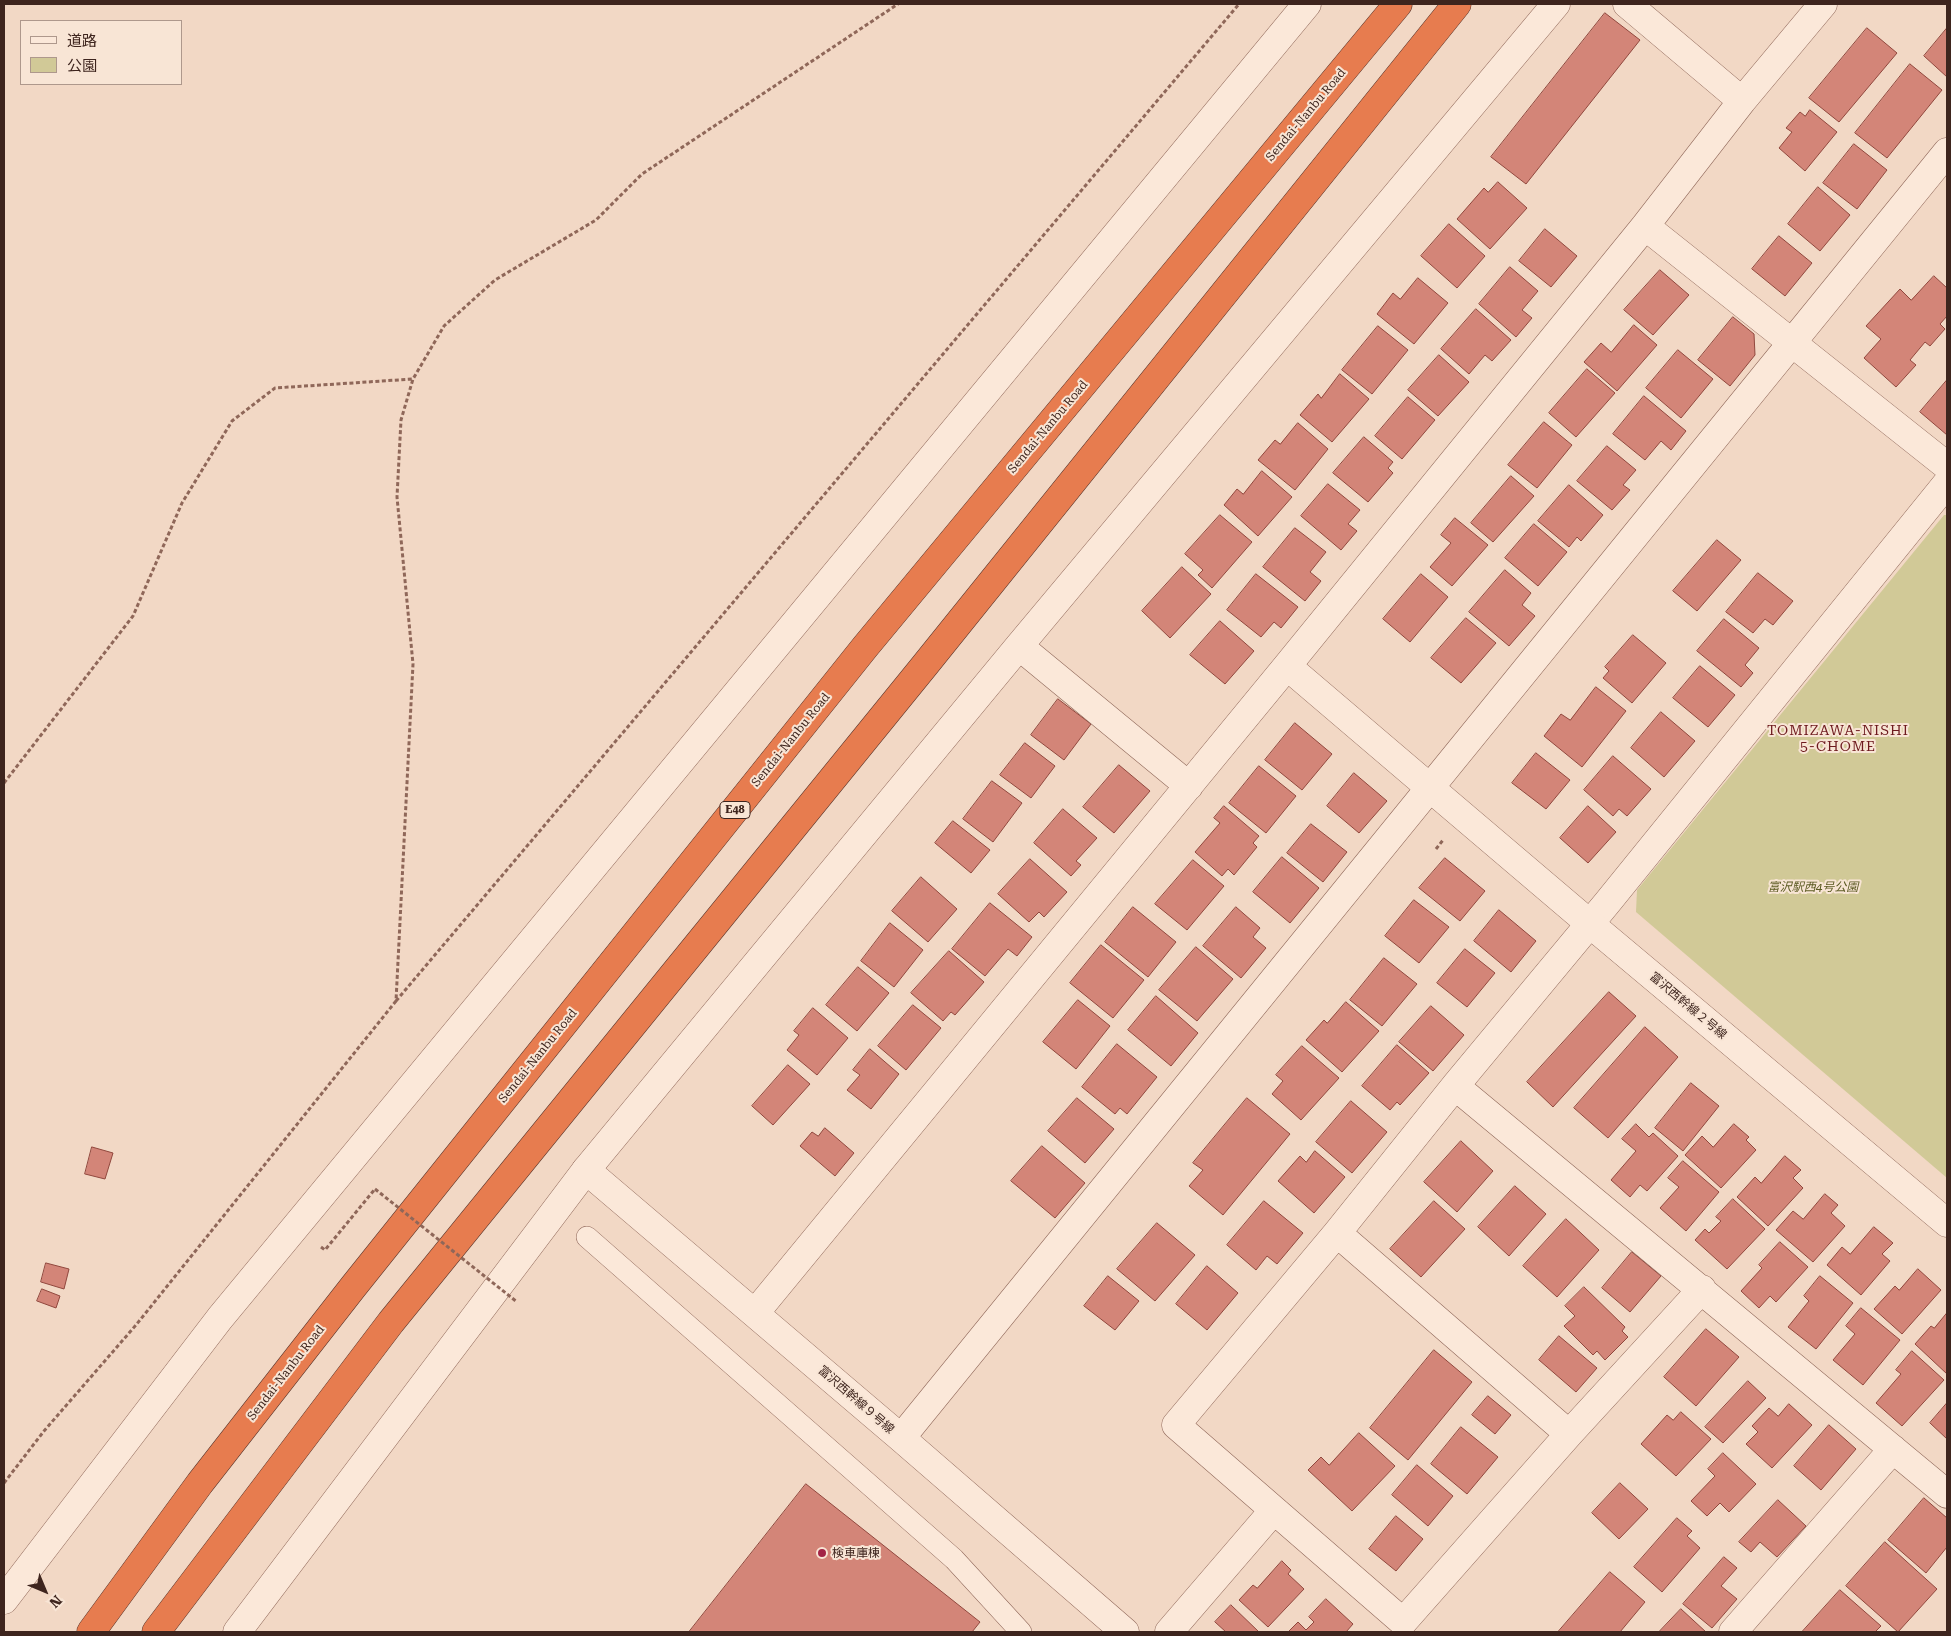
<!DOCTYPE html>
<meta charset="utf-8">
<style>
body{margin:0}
#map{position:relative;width:1951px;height:1636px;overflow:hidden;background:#f2d8c5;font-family:"Roboto Serif","Noto Sans JP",serif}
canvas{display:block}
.frame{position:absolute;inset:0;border:5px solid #3e251e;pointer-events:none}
.legend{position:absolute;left:20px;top:20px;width:162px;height:65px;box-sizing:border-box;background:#f8e5d5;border:1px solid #ae988c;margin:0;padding:6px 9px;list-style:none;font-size:15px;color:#3e251e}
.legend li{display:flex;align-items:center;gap:10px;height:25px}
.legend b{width:25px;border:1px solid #ae988c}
.north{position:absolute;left:20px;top:1566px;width:50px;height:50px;-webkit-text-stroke:4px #f8e5d5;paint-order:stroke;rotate:135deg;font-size:14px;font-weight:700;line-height:20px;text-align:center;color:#3e251e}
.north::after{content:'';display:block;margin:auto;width:18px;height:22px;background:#3e251e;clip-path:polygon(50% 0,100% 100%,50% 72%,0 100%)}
</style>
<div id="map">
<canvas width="1951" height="1636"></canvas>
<div class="frame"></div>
<ul class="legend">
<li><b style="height:6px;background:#fbe8d9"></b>道路</li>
<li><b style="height:14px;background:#d1c997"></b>公園</li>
</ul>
<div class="north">N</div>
</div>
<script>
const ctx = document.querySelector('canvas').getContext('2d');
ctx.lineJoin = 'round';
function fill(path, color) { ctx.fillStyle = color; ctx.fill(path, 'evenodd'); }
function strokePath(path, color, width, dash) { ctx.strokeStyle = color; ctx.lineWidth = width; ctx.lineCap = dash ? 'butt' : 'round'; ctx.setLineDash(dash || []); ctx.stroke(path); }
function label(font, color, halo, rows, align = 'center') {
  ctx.font = font + ' "Roboto Serif","Noto Sans JP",serif'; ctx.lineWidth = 4; ctx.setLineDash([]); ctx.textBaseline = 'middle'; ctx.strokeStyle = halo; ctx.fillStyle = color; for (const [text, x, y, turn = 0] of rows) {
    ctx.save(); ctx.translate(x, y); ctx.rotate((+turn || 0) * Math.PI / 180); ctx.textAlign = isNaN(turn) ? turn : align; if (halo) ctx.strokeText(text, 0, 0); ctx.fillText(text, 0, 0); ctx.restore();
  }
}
const green = new Path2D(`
 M1944 515H1947V1178L1636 912 1637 890Z`);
const building = new Path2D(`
 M1605 13 1640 40 1526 184 1491 157Z
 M1867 28 1897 53 1839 122 1809 98Z
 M1947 28V77L1924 56Z
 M1910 64 1942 90 1887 158 1855 133Z
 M1810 110 1837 132 1805 171 1779 148 1792 132 1786 128 1800 112 1805 116Z
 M1854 144 1887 170 1857 209 1823 183Z
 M1498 182 1527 208 1490 249 1457 219 1484 188 1488 192Z
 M1818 187 1850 215 1820 251 1788 224Z
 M1449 224 1485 256 1457 288 1421 256Z
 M1545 229 1577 256 1551 287 1519 261Z
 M1779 236 1812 263 1785 296 1752 269Z
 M1510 267 1538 291 1522 310 1532 318 1516 337 1479 304Z
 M1660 270 1689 295 1653 335 1624 310Z
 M1934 276 1947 288V316L1940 324 1945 329 1930 346 1925 342 1910 360 1916 365 1896 387 1864 358 1881 339 1866 326 1900 289 1911 300Z
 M1418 278 1448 303 1414 344 1377 314 1393 293 1400 299Z
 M1476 309 1511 340 1492 361 1485 355 1469 374 1441 349Z
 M1733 317 1754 334 1755 355 1730 386 1698 360Z
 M1634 325 1657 345 1617 391 1584 362 1601 343 1611 352Z
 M1378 326 1408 350 1372 394 1342 370Z
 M1678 350 1713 379 1681 418 1646 388Z
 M1439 355 1469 382 1438 416 1408 390Z
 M1587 369 1615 393 1576 437 1549 413Z
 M1340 374 1369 399 1332 442 1300 415 1318 394 1321 398Z
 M1947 380V435L1920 412Z
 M1644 396 1686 431 1671 450 1661 441 1645 460 1613 434Z
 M1408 397 1435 420 1402 459 1375 436Z
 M1544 422 1572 445 1537 488 1508 465Z
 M1298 423 1328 449 1295 490 1258 460 1275 440 1280 444Z
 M1364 437 1393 462 1388 468 1393 473 1368 502 1333 473Z
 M1607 446 1636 470 1623 485 1630 490 1612 510 1577 481Z
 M1262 471 1292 497 1258 536 1224 505 1237 489 1243 494Z
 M1511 476 1534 496 1493 542 1471 523Z
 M1328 484 1360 510 1348 524 1357 531 1341 550 1301 516Z
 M1569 485 1603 515 1581 541 1577 537 1569 547 1538 521Z
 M1220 515 1252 542 1212 588 1198 575 1203 570 1185 554Z
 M1455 518 1488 545 1452 586 1430 567 1451 543 1441 535Z
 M1534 524 1567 552 1538 586 1505 558Z
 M1295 528 1326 552 1310 572 1321 581 1305 601 1263 567Z
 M1717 540 1741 560 1697 611 1673 591Z
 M1182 567 1211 594 1170 638 1142 611Z
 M1505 570 1531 593 1522 605 1535 616 1509 646 1469 612Z
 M1758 573 1793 601 1773 625 1765 619 1753 633 1726 612Z
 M1256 574 1298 607 1281 628 1274 622 1261 637 1227 610Z
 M1421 574 1448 597 1410 642 1383 619Z
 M1466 618 1496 643 1461 683 1431 658Z
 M1724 619 1759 648 1745 665 1753 673 1741 687 1697 651Z
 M1220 621 1254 651 1225 684 1190 655Z
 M1633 635 1666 663 1632 703 1603 678 1609 671 1605 667Z
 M1700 666 1735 695 1708 727 1673 698Z
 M1596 687 1626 711 1582 767 1544 736 1561 714 1570 720Z
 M1058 699 1091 724 1064 760 1031 735Z
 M1661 712 1695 741 1664 777 1631 748Z
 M1295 723 1332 754 1302 790 1265 760Z
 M1025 743 1055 766 1031 798 1000 775Z
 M1536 753 1570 780 1546 809 1512 783Z
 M1613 756 1651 789 1627 816 1619 809 1613 816 1584 790Z
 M1119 765 1150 791 1114 833 1083 807Z
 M1259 766 1296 796 1266 833 1229 803Z
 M1354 773 1387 801 1359 833 1327 806Z
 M992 781 1022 803 993 842 963 819Z
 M1224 806 1259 836 1253 843 1257 847 1234 875 1228 869 1222 876 1195 852 1220 823 1214 818Z
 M1588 806 1616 832 1588 863 1560 838Z
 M1063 809 1097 838 1076 861 1081 865 1071 876 1034 843Z
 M953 821 990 850 971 873 935 843Z
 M1311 824 1347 852 1323 882 1287 853Z
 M1282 857 1319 888 1290 923 1253 892Z
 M1445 858 1485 891 1460 921 1419 888Z
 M1030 859 1067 892 1044 917 1039 912 1029 922 998 894Z
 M1193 860 1224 886 1187 930 1155 904Z
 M921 877 957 909 928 942 892 911Z
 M1414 900 1449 927 1419 963 1385 936Z
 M990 903 1032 937 1017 956 1008 949 985 976 952 949Z
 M1133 907 1176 942 1148 977 1105 942Z
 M1236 907 1260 928 1253 937 1266 948 1241 978 1203 946Z
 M1499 910 1536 941 1511 972 1474 941Z
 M890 923 923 950 894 987 861 961Z
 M1101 945 1144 980 1113 1018 1070 983Z
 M1196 947 1233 979 1197 1021 1159 990Z
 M1465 949 1495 973 1467 1007 1437 983Z
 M949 951 984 982 955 1015 951 1012 943 1021 911 993Z
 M1384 958 1417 984 1382 1026 1350 1000Z
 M858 967 889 993 857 1031 826 1005Z
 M1609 992 1636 1016 1553 1107 1527 1082Z
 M1156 996 1198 1033 1171 1066 1128 1030Z
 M1078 1000 1110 1026 1076 1069 1043 1042Z
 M1346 1002 1379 1031 1342 1072 1306 1040 1324 1020 1327 1023Z
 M913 1005 941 1028 906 1070 878 1046Z
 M1431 1006 1464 1035 1433 1071 1399 1042Z
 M813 1008 848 1038 817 1075 787 1050 799 1035 794 1031Z
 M1645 1027 1678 1057 1608 1138 1574 1108Z
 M1117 1044 1157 1077 1127 1114 1120 1108 1115 1114 1082 1087Z
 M1397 1045 1429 1073 1400 1105 1397 1102 1390 1110 1362 1086Z
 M1302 1046 1339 1078 1301 1120 1272 1094 1283 1081 1276 1075Z
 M870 1049 899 1074 871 1109 847 1090 860 1075 853 1070Z
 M788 1065 810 1084 773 1125 752 1106Z
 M1691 1083 1719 1106 1683 1151 1655 1128Z
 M1077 1098 1114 1129 1085 1163 1048 1131Z
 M1247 1098 1290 1134 1223 1215 1189 1186 1203 1170 1193 1163Z
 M1351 1101 1387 1132 1352 1173 1316 1142Z
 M1636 1124 1649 1137 1653 1133 1678 1156 1647 1191 1640 1185 1630 1197 1611 1180 1636 1151 1622 1139Z
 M1734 1124 1749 1137 1746 1140 1756 1150 1721 1188 1685 1155 1702 1136 1713 1147Z
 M825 1128 854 1153 835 1176 800 1146 812 1132 818 1136Z
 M1461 1141 1493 1171 1457 1212 1424 1182Z
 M1042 1146 1085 1183 1055 1218 1011 1181Z
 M92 1147 113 1153 105 1179 85 1174Z
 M1315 1151 1345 1177 1314 1213 1278 1181 1300 1156 1306 1162Z
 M1785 1156 1801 1170 1793 1178 1803 1188 1768 1226 1737 1197 1755 1177 1761 1183Z
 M1683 1161 1719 1192 1686 1231 1660 1208 1679 1187 1668 1178Z
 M1515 1186 1546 1214 1509 1256 1478 1227Z
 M1825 1194 1838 1205 1831 1213 1845 1226 1813 1262 1776 1230 1793 1211 1803 1219Z
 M1733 1199 1765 1229 1727 1269 1695 1240 1705 1229 1709 1233 1721 1221 1716 1217Z
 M1264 1201 1303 1233 1277 1264 1267 1256 1256 1270 1227 1245Z
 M1434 1201 1465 1229 1421 1277 1390 1249Z
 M1566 1219 1599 1250 1557 1297 1523 1266Z
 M1157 1223 1195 1255 1155 1301 1117 1269Z
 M1874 1227 1893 1243 1882 1254 1890 1261 1861 1295 1827 1265 1842 1247 1850 1254Z
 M1780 1242 1808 1267 1776 1302 1770 1296 1759 1308 1741 1291 1762 1268 1759 1265Z
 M1632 1252 1661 1276 1630 1312 1602 1288Z
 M46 1263 69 1269 64 1289 41 1282Z
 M1207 1266 1238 1293 1207 1330 1176 1304Z
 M1918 1269 1941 1290 1902 1334 1874 1309 1895 1286 1899 1290Z
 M1108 1276 1139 1301 1115 1330 1084 1306Z
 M1820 1276 1853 1303 1816 1349 1788 1327 1809 1301 1804 1296Z
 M1584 1287 1625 1327 1622 1331 1628 1337 1605 1360 1597 1351 1593 1355 1564 1326 1575 1316 1565 1306Z
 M42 1289 60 1296 56 1308 37 1301Z
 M1861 1308 1900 1340 1863 1385 1833 1360 1855 1334 1846 1326Z
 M1947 1313V1374L1915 1344 1931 1326 1934 1328Z
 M1706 1329 1739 1357 1696 1406 1664 1377Z
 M1559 1336 1597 1368 1576 1392 1539 1360Z
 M1434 1350 1472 1382 1408 1460 1370 1428Z
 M1912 1351 1944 1380 1902 1426 1876 1403 1901 1374 1896 1370Z
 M1748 1381 1766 1398 1723 1443 1705 1427Z
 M1488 1396 1511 1415 1495 1434 1472 1415Z
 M1947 1403V1439L1930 1423Z
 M1789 1404 1812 1425 1772 1468 1746 1444 1758 1432 1752 1426 1769 1408 1778 1416Z
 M1681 1412 1711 1439 1676 1476 1641 1444 1667 1415 1673 1420Z
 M1829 1425 1856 1449 1821 1490 1794 1466Z
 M1461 1427 1498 1457 1467 1494 1431 1464Z
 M1359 1433 1395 1466 1352 1511 1308 1470 1321 1457 1329 1465Z
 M1723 1453 1756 1484 1729 1512 1720 1503 1707 1516 1691 1501 1715 1476 1708 1469Z
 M1417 1465 1453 1496 1428 1526 1392 1495Z
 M1620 1483 1648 1509 1619 1539 1592 1513Z
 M806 1484 980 1622 972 1632H689Z
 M1924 1498 1947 1518V1547L1926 1573 1888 1540Z
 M1778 1500 1806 1526 1777 1557 1760 1542 1751 1552 1739 1542Z
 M1396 1516 1423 1539 1396 1571 1369 1549Z
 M1677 1518 1692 1531 1687 1536 1700 1548 1662 1592 1634 1567Z
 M1885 1542 1937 1589 1898 1632 1846 1586Z
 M1724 1557 1737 1568 1721 1586 1737 1599 1712 1628 1683 1604Z
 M1282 1561 1291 1570 1288 1574 1304 1589 1268 1627 1239 1600 1253 1585 1257 1588Z
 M1610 1572 1645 1602 1620 1632H1558Z
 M1840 1590 1881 1626 1875 1632H1802Z
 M1326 1599 1353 1624 1346 1632H1288L1298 1622 1306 1630 1314 1622 1309 1617Z
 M1231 1605 1259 1632H1226L1215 1622Z
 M1681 1609 1706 1632H1659Z`);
const path = new Path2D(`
 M4 783 133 616 182 503 232 421 275 388 413 379
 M1436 849 1443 840
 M396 1001 1239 4
 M321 1247 325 1250 375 1189
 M4 1483 44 1431 136 1325 396 1001 413 664 397 497 401 420 413 379 444 326 495 280 596 220 642 174 898 4`);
const service = new Path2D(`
 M587 1237 954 1559 1021 1632`);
const minor = new Path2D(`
 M1627 4 1742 101
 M1645 226 1947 466
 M1947 483 1607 903 1455 1086 1947 1494
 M1019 646 1189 786
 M1287 666 1429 787
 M1455 1086 1337 1233 1176 1425 1403 1622 1569 1434 1702 1289
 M1337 1233 1569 1434
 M755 1313 1287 666 1645 226 1742 101 1823 4
 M4 1600 220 1318 1307 4
 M237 1632 586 1170 1019 646 1556 4
 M1169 1632 1274 1510
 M1733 1632 1893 1449`);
const tertiary = new Path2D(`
 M1429 787 1589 923 1947 1223
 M586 1170 901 1438 1125 1632
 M901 1438 1947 152`);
const motorway = new Path2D(`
 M91 1632 200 1483 353 1287 865 647 1398 4
 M156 1632 391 1322 925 665 1457 4`);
const pathBridge = new Path2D(`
 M375 1189 517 1302`);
const markers = [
 [822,1553,5,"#a32446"]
];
const shields = [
 [735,810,30]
];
const shieldNames = [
 ["E48",735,810]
];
const streetNames = [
 ["Sendai-Nanbu Road",1306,115,-50],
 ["Sendai-Nanbu Road",1048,427,-50],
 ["Sendai-Nanbu Road",791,740,-51],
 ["富沢西幹線２号線",1688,1006,40],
 ["Sendai-Nanbu Road",538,1056,-51],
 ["Sendai-Nanbu Road",286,1373,-52],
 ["富沢西幹線９号線",856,1400,41]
];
const parkNames = [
 ["富沢駅西4号公園",1813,887]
];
const poiNames = [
 ["検車庫棟",832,1553]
];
const neighbourhoodNames = [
 ["TOMIZAWA-NISHI",1838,731],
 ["5-CHOME",1838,747]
];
fill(green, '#d1c997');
fill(building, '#d38578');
strokePath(building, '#90473d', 1);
strokePath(service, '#8f6759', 22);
strokePath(minor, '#8f6759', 29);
strokePath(tertiary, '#8f6759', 29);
strokePath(motorway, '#5c372d', 29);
strokePath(path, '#8f6759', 3, [4, 2.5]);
strokePath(service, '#fbe8d9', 21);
strokePath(minor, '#fbe8d9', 28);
strokePath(tertiary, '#fbe8d9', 28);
strokePath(motorway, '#e77c4f', 28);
strokePath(pathBridge, '#8f6759', 3, [4, 2.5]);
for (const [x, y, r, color] of markers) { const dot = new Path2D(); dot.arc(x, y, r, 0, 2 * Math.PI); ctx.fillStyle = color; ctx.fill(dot); strokePath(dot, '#f8e5d5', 2); }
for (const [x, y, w] of shields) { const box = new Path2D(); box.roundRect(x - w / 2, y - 8.5, w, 17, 4); ctx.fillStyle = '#f8e5d5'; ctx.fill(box); strokePath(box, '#3e251e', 1); }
label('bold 11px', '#3e251e', null, shieldNames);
label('12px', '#3e251e', '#f8e5d5', streetNames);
label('italic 12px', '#5c5b23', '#f8e5d5', parkNames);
label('12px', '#3e251e', '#f8e5d5', poiNames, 'left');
ctx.letterSpacing = '1px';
label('14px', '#6e1a1e', '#f8e5d5', neighbourhoodNames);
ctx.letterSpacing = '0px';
</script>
